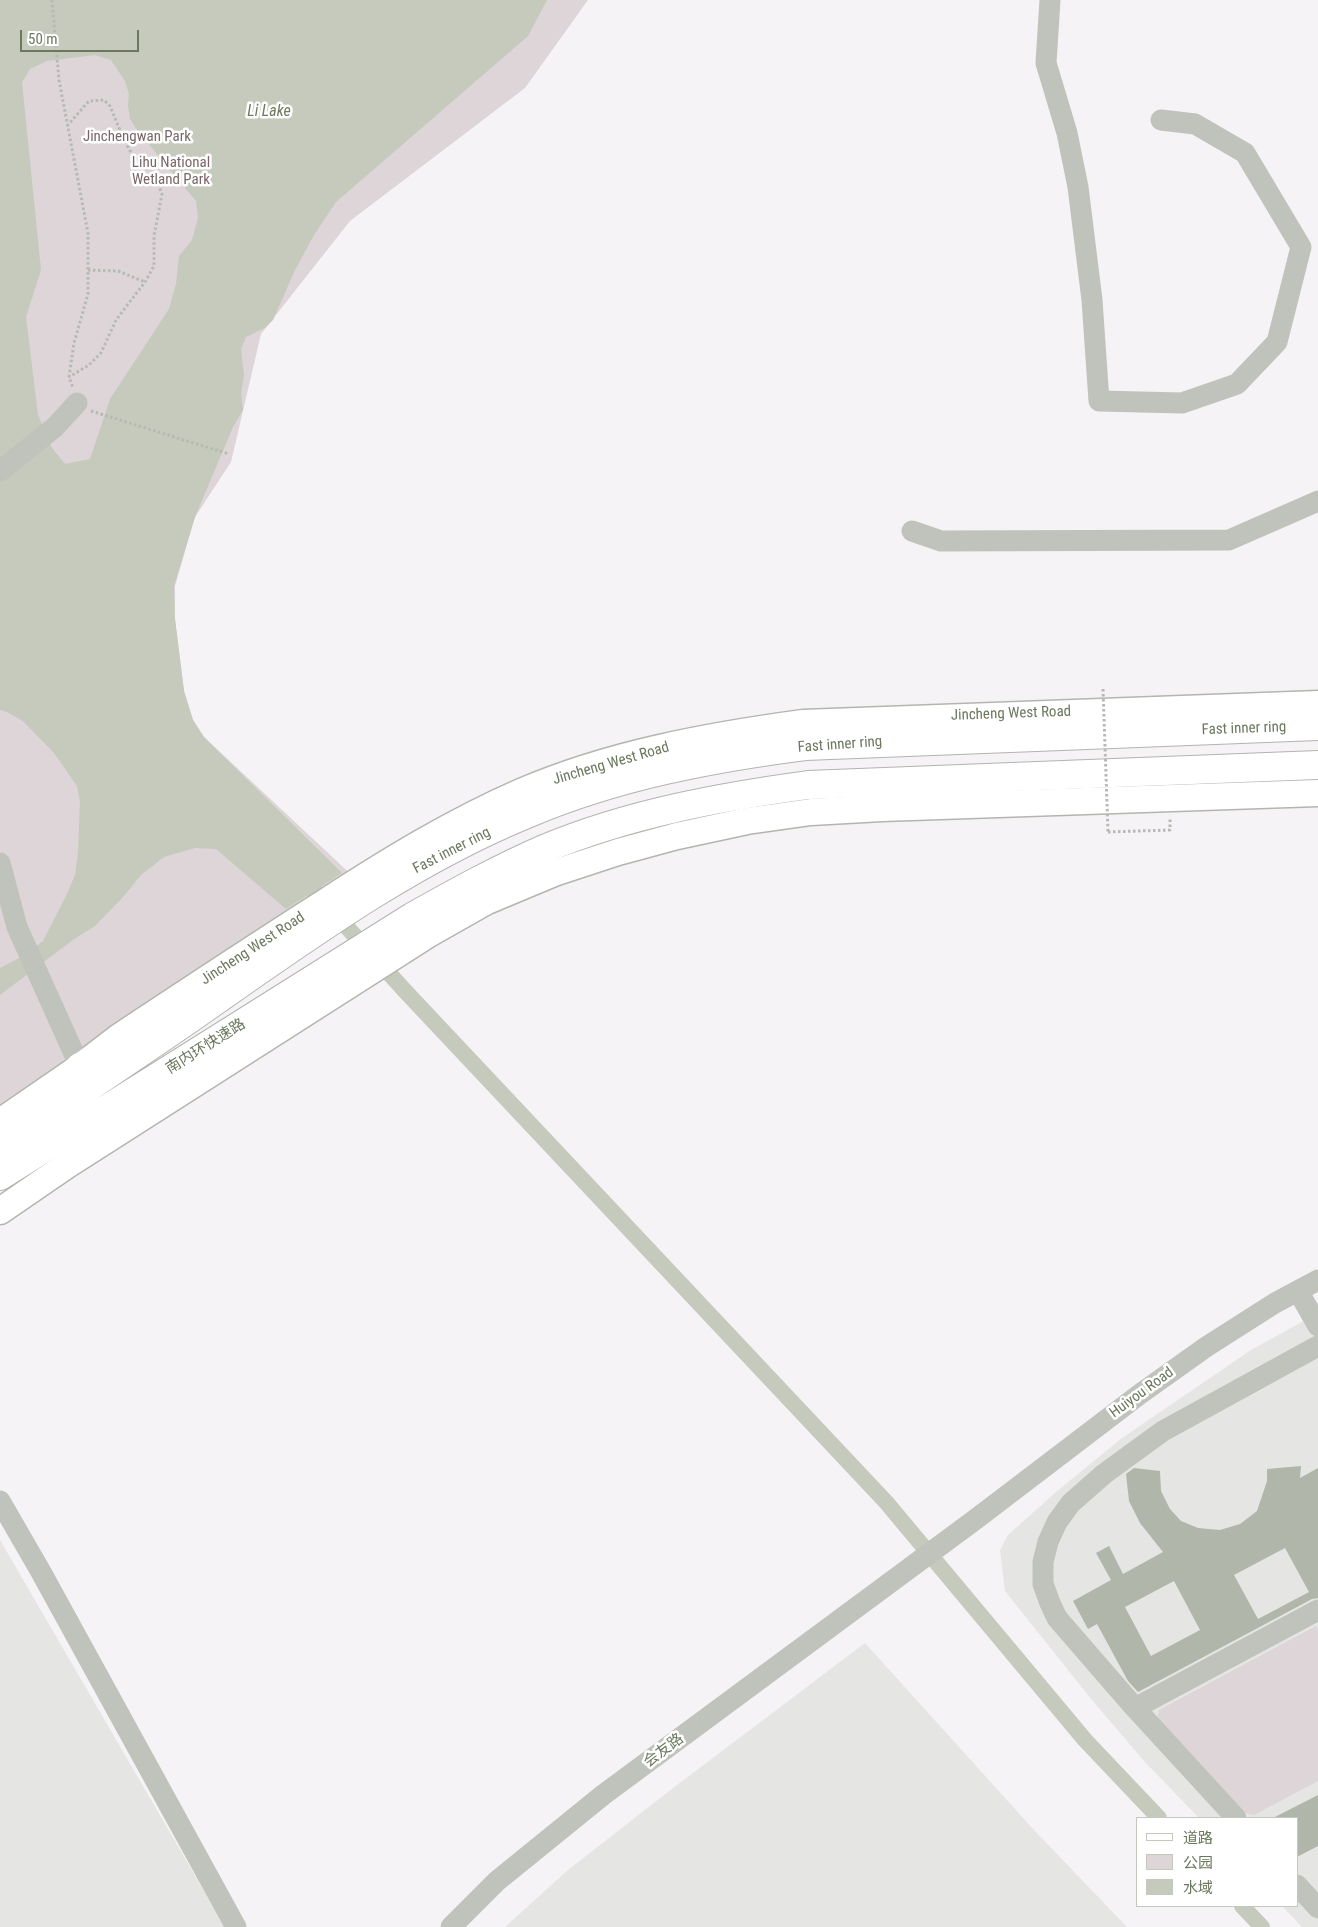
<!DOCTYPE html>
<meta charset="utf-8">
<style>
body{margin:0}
#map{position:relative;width:1318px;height:1927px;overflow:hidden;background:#f6f3f6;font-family:"Roboto Condensed","Noto Sans SC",sans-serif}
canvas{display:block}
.legend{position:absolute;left:1136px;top:1817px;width:162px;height:90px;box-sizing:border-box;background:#fff;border:1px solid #c4c9bf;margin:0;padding:6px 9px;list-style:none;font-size:15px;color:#6b785e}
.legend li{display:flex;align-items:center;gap:10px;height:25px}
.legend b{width:25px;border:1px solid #c4c9bf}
.scale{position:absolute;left:20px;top:30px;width:119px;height:22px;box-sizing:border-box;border:2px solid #6b785e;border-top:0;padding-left:6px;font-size:15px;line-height:18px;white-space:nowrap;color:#6b785e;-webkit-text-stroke:4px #fff;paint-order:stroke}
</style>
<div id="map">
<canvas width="1318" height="1927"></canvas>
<ul class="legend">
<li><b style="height:6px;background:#fff"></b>道路</li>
<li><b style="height:14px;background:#ddd5d7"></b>公园</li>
<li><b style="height:14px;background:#c5cabc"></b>水域</li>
</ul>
<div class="scale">50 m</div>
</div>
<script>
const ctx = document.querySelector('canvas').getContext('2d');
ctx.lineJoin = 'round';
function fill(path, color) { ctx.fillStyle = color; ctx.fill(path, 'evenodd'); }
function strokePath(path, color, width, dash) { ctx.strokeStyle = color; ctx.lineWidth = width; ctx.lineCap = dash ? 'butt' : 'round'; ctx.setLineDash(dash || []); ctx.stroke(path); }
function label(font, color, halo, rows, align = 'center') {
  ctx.font = font + ' "Roboto Condensed","Noto Sans SC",sans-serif'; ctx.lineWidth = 5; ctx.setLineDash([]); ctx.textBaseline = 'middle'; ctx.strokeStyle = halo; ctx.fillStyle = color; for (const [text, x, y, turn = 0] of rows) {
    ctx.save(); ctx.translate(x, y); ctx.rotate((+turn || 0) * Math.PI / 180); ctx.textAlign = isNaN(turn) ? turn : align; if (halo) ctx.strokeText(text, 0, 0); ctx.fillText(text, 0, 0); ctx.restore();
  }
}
const built = new Path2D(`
 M1318 1313V1927H1302L1282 1906H1297V1818H1199L1144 1761 1092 1700 1005 1591 1000 1550 1008 1535 1056 1492 1122 1438 1251 1350Z
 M0 1540 225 1927H0Z
 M865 1643 1034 1830 1127 1927H505L568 1870 673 1788Z`);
const green = new Path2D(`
 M0 0H588L525 88 350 221 261 334 231 462 195 517 175 586V619L184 691 193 720 204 737 357 880 0 1118Z
 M1316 1626 1318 1629V1781L1254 1815 1240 1812 1157 1721 1159 1710Z`);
const water = new Path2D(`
 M0 0H547L528 36 336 202 314 235 295 270 273 320 265 328 246 337 241 349 244 375 241 393 243 410 233 427 195 517 174 586 175 619 184 691 193 720 204 737 342 873 286 909 216 849 195 848 164 857 141 875 123 897 95 926 74 939 0 995V968L23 956 43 941 66 896 75 875 78 852 80 801 77 786 54 753 23 721 7 712 0 710ZM95 55 111 60 125 81 129 94 128 105 130 119 137 130 196 201 198 218 192 240 179 256 176 284 169 309 110 399 90 459 65 464 52 448 38 415 26 317 41 270 22 82 30 69 47 61Z`);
const canal = new Path2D(`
 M314 891 406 992 886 1502 1085 1740 1159 1818
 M1242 1906 1262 1927`);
const building = new Path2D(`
 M1301 1466 1300 1478 1318 1468V1598L1312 1599 1138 1692 1128 1681 1097 1624 1088 1629 1073 1601 1111 1580 1096 1553 1109 1546 1123 1574 1163 1552 1140 1523 1129 1501 1126 1474 1134 1468 1160 1471 1161 1491 1170 1509 1181 1521 1198 1528 1220 1530 1240 1524 1257 1511 1267 1481V1469ZM1285 1548 1309 1592 1258 1619 1234 1575ZM1174 1581 1200 1630 1151 1656 1125 1607Z
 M1318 1795V1846L1297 1857V1818H1273Z`);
const path = new Path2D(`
 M52 0 59 80 88 233V294L74 343 69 377 73 388
 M67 126 89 101 104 100 110 106 124 140 133 156 155 176 162 194 154 236V266L145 282 116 320 101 353 89 365 69 377
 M88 270 118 271 145 282
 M91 411 229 454
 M1108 832 1170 830V817`);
const minor = new Path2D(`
 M1050 0 1046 63 1067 133 1078 187 1092 300 1099 401 1182 403 1237 384 1277 342 1301 247 1245 153 1195 124 1161 120
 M0 471 55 427 77 403
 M912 531 941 541 1229 540 1318 501
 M0 863 17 927 80 1067
 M1298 1291 1318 1326
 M1318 1346 1163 1431 1104 1474 1071 1503 1057 1522 1048 1542 1043 1562V1584L1050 1603 1057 1618 1135 1708 1318 1610
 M0 1501 41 1572 236 1927
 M1135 1708 1236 1818
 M1297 1885 1318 1908
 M451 1927 497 1881 603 1795 976 1519 1140 1394 1206 1347 1275 1303 1318 1280`);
const major = new Path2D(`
 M0 1122 80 1067 119 1037C187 992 255 947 324 903 387 862 452 822 521 792 609 754 707 736 803 723L1318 704
 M0 1211 67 1165 427 935 487 901 554 873 618 852 677 836 747 821 811 812 882 808 1318 793`);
const highway = new Path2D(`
 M80 1067 134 1037
 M0 1148C61 1105 124 1064 185 1022 296 945 404 864 529 813 617 776 711 758 805 746L1318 726
 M0 1176 412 917C455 893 498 869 544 849 628 814 719 797 808 785L1318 765`);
const pathBridge = new Path2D(`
 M1103 689 1108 832`);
const parkNames = [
 ["Jinchengwan Park",137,137],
 ["Lihu National",171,163],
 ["Wetland Park",171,180]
];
const streetNames = [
 ["Jincheng West Road",1011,714,-2],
 ["Fast inner ring",1244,729,-2],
 ["Fast inner ring",840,745,-4],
 ["Jincheng West Road",611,764,-16],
 ["Fast inner ring",452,851,-27],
 ["Jincheng West Road",253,949,-33],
 ["南内环快速路",206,1047,-32],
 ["Huiyou Road",1142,1393,-36],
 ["会友路",664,1751,-37]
];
const waterNames = [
 ["Li Lake",269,112]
];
fill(built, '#e5e5e4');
fill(green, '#ddd5d7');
fill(water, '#c5cabc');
strokePath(canal, '#c5cabc', 16);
fill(building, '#b0b6a9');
strokePath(major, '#b2b6ad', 29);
strokePath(highway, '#b1b5ad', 30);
strokePath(path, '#b7bab4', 3, [2.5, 2.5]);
strokePath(minor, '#bfc3bb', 21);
strokePath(major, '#fff', 26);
strokePath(highway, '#fff', 28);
strokePath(pathBridge, '#b7bab4', 3, [2.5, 2.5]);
label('15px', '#7a6669', '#fff', parkNames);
label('15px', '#6b785e', '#fff', streetNames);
label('italic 16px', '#70785e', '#fff', waterNames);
</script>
